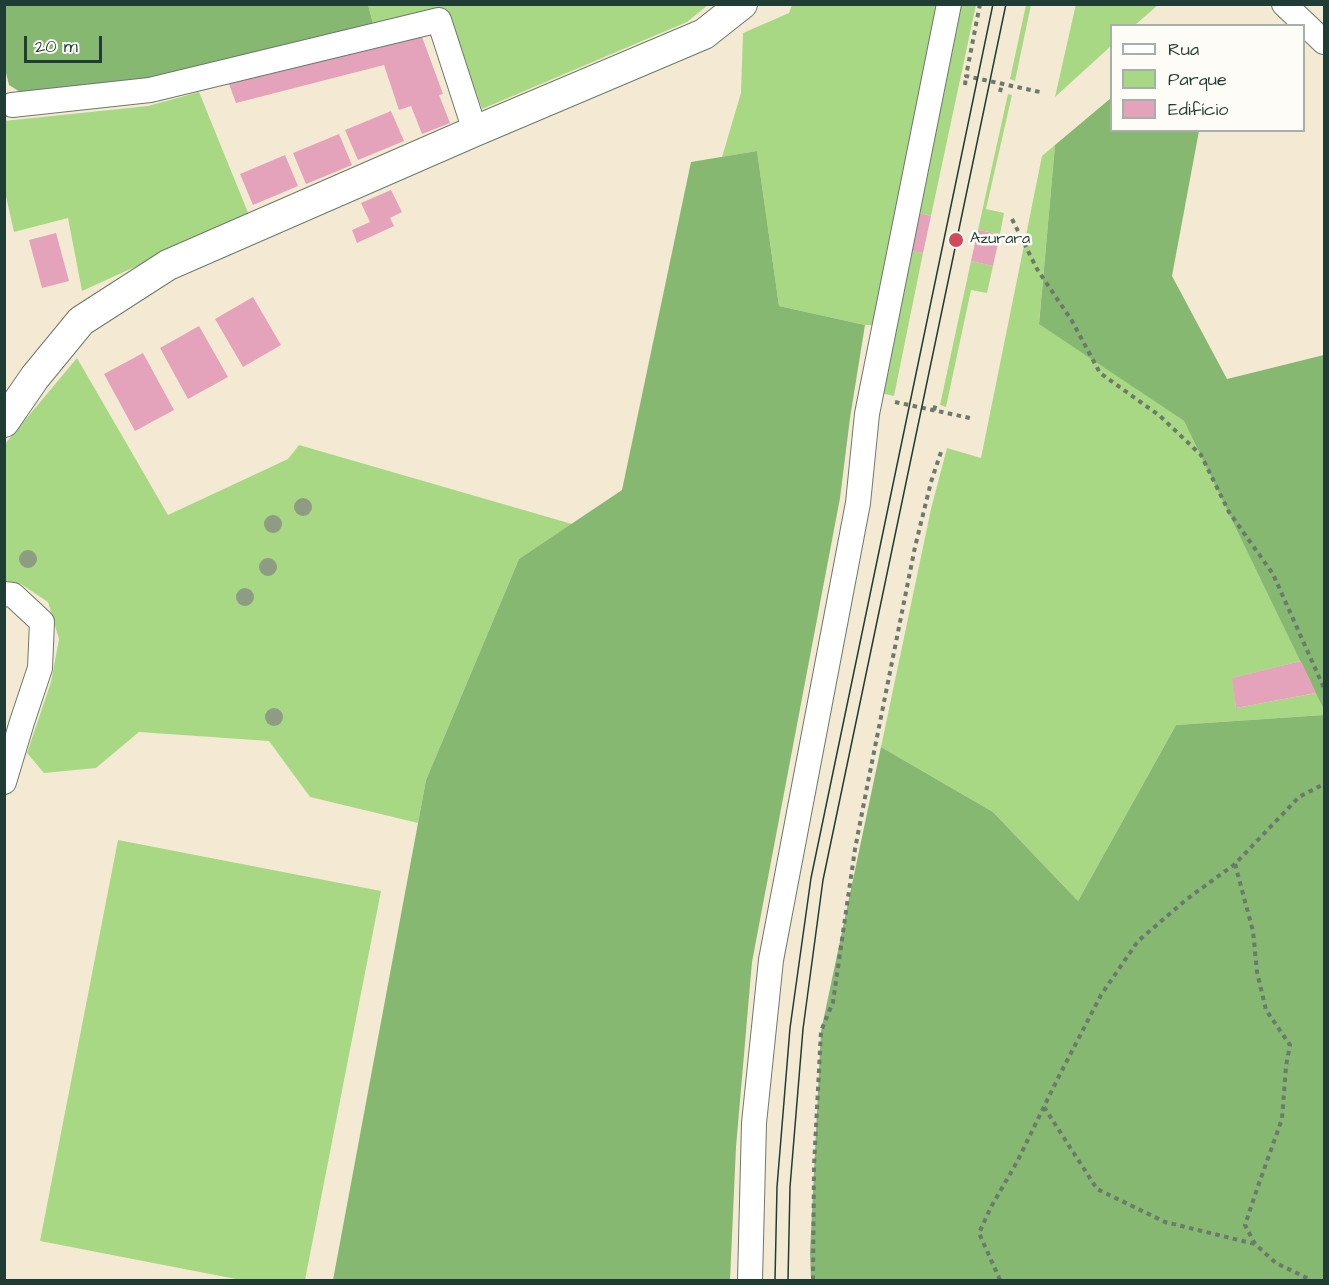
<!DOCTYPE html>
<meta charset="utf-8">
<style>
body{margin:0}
#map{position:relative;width:1329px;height:1285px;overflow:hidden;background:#f4ead3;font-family:"Architects Daughter",sans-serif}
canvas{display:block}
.frame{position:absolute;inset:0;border:6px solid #1f3d34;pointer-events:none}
.legend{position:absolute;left:1110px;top:24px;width:195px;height:108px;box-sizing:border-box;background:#fdfcf7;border:2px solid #a4b0a9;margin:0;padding:8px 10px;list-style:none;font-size:18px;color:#1f3d34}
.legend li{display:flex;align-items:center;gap:12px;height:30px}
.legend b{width:30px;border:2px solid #a4b0a9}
.scale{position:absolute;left:24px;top:36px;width:78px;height:27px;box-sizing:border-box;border:3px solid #1f3d34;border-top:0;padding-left:8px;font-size:18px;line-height:21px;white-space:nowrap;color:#1f3d34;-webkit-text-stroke:4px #fdfcf7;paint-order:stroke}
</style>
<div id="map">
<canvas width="1329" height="1285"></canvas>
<div class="frame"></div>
<ul class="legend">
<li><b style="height:8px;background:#fff"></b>Rua</li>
<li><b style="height:16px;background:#a9d885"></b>Parque</li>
<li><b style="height:16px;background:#e4a2bb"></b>Edifício</li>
</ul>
<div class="scale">20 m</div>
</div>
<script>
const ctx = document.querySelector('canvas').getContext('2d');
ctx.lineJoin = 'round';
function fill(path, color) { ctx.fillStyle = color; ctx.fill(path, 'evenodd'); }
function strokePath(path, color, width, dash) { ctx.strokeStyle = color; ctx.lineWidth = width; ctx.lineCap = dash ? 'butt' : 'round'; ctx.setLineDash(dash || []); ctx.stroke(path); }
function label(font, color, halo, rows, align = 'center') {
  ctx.font = font + ' "Architects Daughter",sans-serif'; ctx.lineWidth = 5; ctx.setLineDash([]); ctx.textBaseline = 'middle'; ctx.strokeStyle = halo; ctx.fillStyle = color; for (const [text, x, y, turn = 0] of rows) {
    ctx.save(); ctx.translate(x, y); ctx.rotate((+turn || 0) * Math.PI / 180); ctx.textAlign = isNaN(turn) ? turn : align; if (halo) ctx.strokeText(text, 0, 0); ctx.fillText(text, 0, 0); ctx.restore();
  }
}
const green = new Path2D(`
 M1076 4 1158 5 1135 25 1112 26 1111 46 1055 97Z
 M368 5H708L687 22 482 109 446 10 374 27Z
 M792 5H940L872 325H865L779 306 757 151 722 157 741 93 743 33 789 13Z
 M961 5H976L931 216 919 213 912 251 923 253 894 396 881 393Z
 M1026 5H1031L1015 81 1010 79Z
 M199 92 249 215 82 291 68 218 14 232 5 192 4 121 148 106Z
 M1008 94 1012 95 986 209 1004 213 1000 234 978 230Z
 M1055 145 1039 323 1184 421 1301 661 1233 678 1236 708 1316 693 1324 710V715L1176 725 1078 901 993 812 881 747 931 509 947 448 981 458 1042 156Z
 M971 261 993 266 987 293 971 290 946 407 940 405Z
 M77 358 168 515 288 459 299 445 572 524 519 559 426 780 418 823 310 797 269 741 139 732 96 768 44 773 27 753 51 682 59 639 48 602 21 584 5 581V444Z
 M118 840 381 891 305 1280H241L40 1241Z`);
const forest = new Path2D(`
 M4 5H368L374 27 150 82 25 95 9 85 5 69Z
 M1111 98 1112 130 1199 131 1172 276 1227 379 1324 355V710L1184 421 1039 324 1055 145Z
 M757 151 779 306 865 325 850 418 840 498 752 962 736 1147 730 1280H333L426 780 519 559 622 490 691 162Z
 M1324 715V1280H811L810 1252 821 1031 881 747 993 812 1078 901 1176 725Z`);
const building = new Path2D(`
 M421 34 443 94 439 95 450 123 422 134 411 106 399 110 384 65 236 103 229 84Z
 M391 111 404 141 358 160 345 130Z
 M339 134 352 165 306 184 293 153Z
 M285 155 298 186 253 205 240 174Z
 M391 190 402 212 390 218 394 226 357 243 352 230 370 222 361 203Z
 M919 213 931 216 923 253 911 251Z
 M978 230 1000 234 993 266 971 261Z
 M56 233 69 281 42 288 29 240Z
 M253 297 281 345 243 367 215 319Z
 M199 326 228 377 188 399 160 348Z
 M143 353 174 410 135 431 104 374Z
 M1301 661 1316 693 1236 708 1232 678Z`);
const path = new Path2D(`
 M980 4 966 76 1040 92
 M965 85 966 76
 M1000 92 1002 84
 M1012 219 1037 269 1072 321 1100 373 1160 416 1201 455 1229 512 1273 574 1324 688
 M895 402 970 418
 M934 410 936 404
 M1235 864 1253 931 1257 972 1266 1010 1290 1045 1286 1066 1282 1119 1257 1189 1245 1225 1255 1244 1276 1263 1311 1280
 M1044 1107 1097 1189 1165 1222 1255 1244
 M813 1280 814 1166 821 1031 833 1002 855 849 868 782 915 547 931 482 942 449
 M1000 1280 979 1233 991 1207 1017 1162 1056 1082 1101 995 1138 941 1187 899 1235 864 1299 797 1324 784`);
const minor = new Path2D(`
 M1284 4 1324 42
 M12 105 150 90 439 20 475 131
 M4 594 13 595 42 622 40 668 22 722 4 782
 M750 1280 754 1123 771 960 858 503 867 414 949 4`);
const tertiary = new Path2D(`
 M4 422 35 377 81 321 168 265 475 131 704 34 742 4`);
const tram = new Path2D(`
 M775 1280 777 1187 790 1028 811 878 993 4
 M788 1280 790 1187 803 1029 823 880 1006 4`);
const trees = [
 [303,507],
 [273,524],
 [28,559],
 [268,567],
 [245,597],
 [274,717]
];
const markers = [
 [956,240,8,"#d1495b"]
];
const poiNames = [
 ["Azurara",970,240]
];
fill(green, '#a9d885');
fill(forest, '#86b872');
fill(building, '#e4a2bb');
strokePath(minor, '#6a7a6c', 26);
strokePath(tertiary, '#6a7a6c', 32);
strokePath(path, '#6a7a6c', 4, [4.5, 4.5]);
strokePath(minor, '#fff', 24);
strokePath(tertiary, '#fff', 30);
strokePath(tram, '#1f3d34', 1.5);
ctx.fillStyle = '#8e9c84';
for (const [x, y] of trees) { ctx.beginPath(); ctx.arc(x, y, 9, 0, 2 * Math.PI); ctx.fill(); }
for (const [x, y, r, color] of markers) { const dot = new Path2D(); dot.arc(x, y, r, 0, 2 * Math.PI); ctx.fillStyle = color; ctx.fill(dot); strokePath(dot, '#fdfcf7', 2); }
label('16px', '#1f3d34', '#fdfcf7', poiNames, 'left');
</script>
